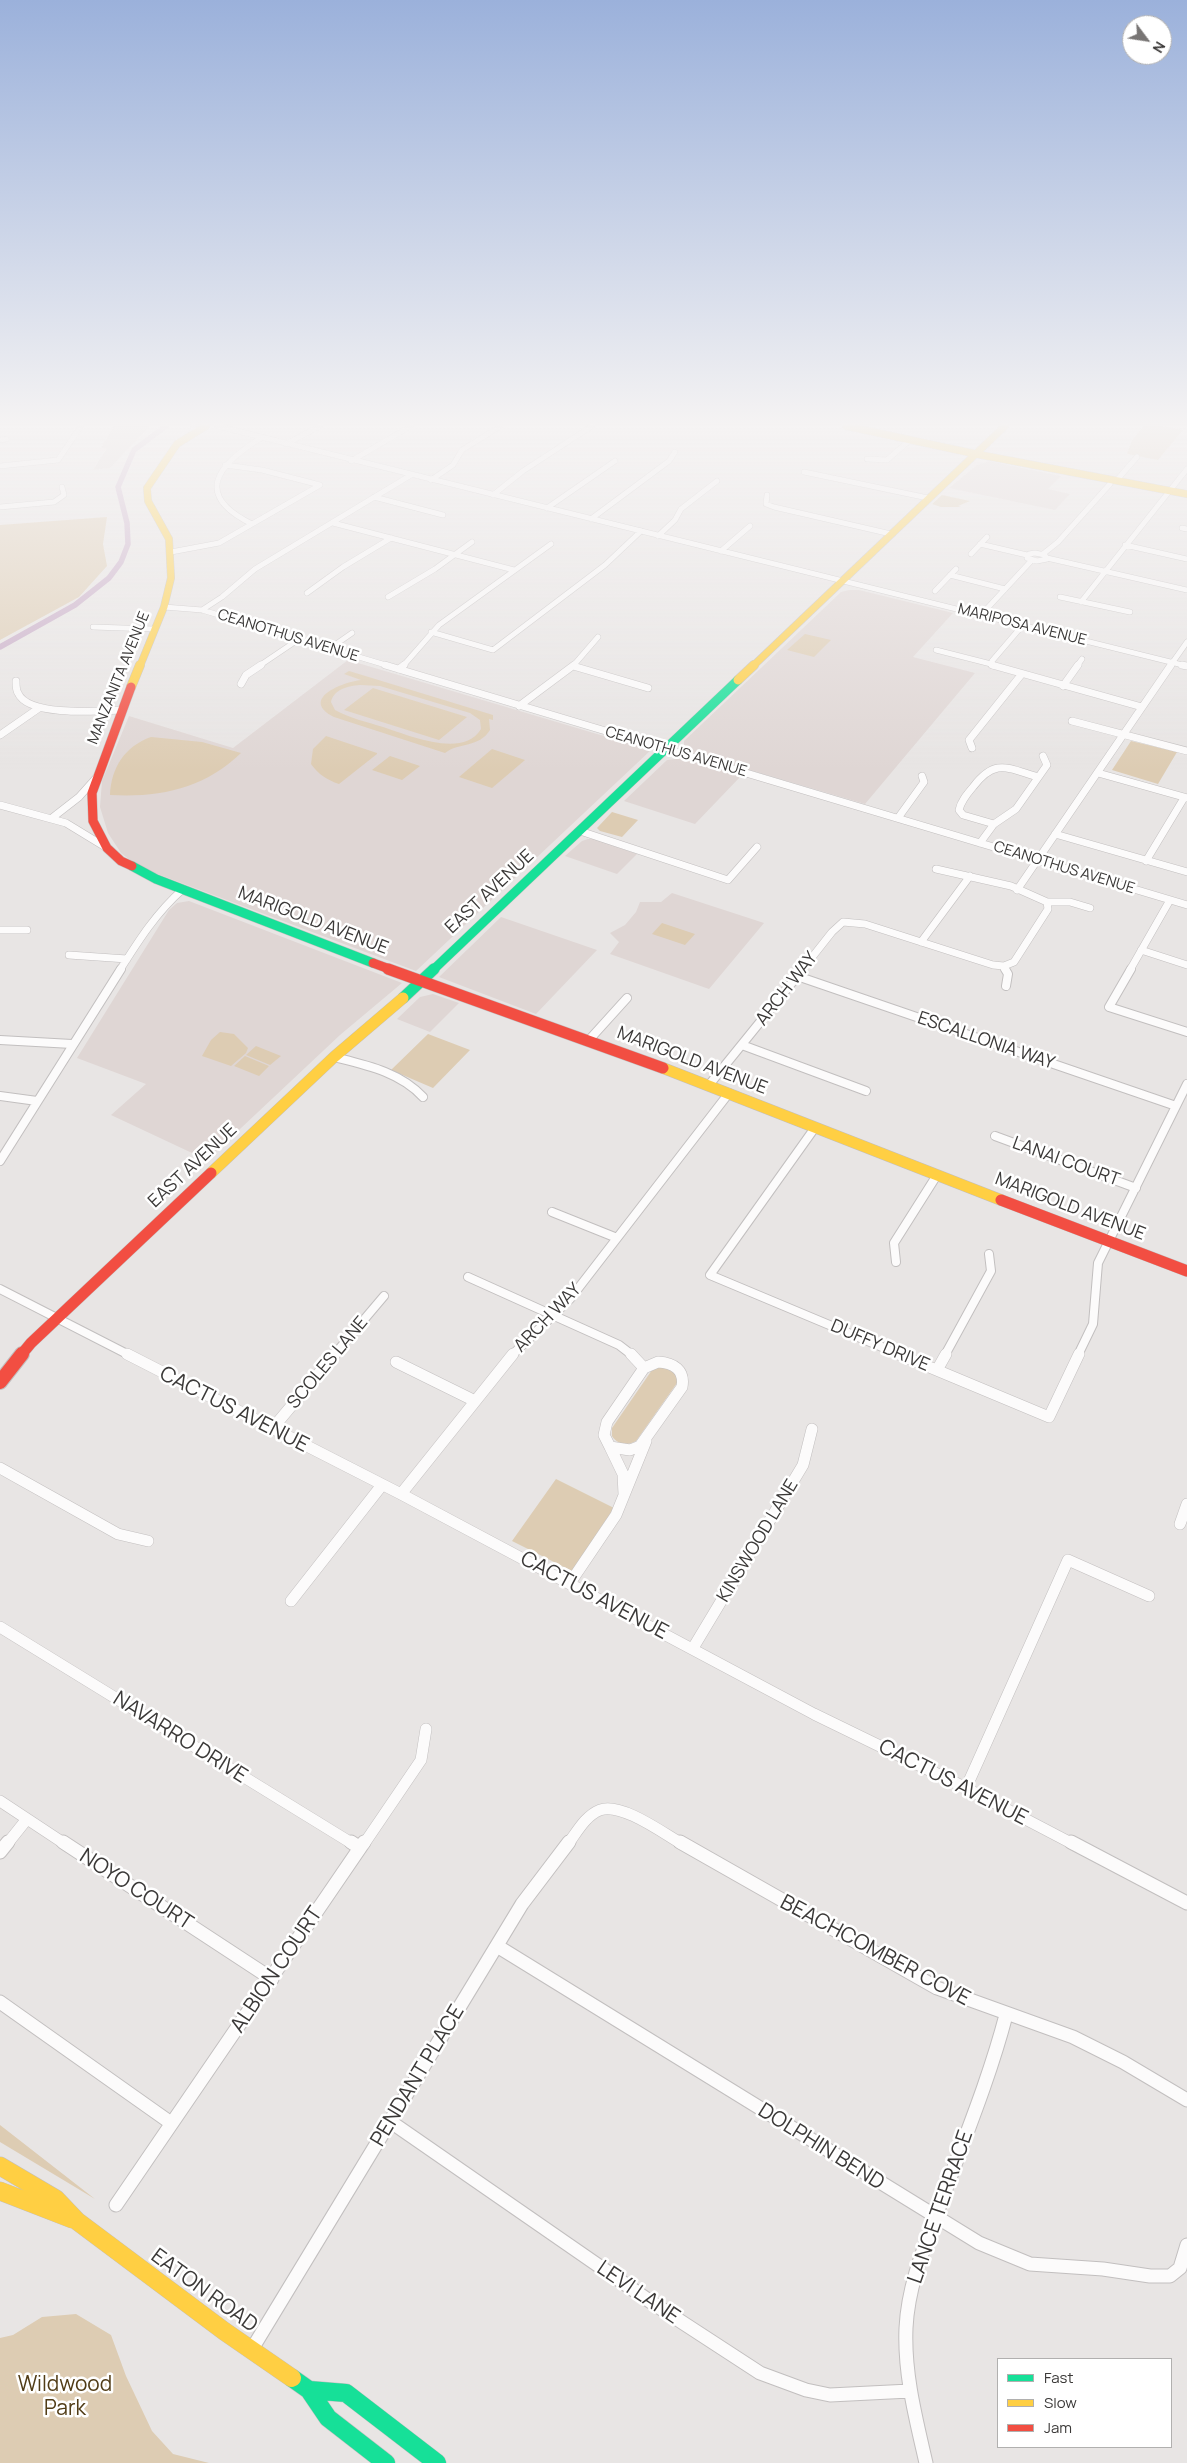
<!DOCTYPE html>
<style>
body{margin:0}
#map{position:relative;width:1187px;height:2463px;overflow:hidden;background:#e8e5e4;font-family:Manrope,sans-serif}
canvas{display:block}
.legend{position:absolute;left:997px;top:2358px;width:175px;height:90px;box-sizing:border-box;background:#fff;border:1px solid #b1b0af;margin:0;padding:6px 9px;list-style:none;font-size:15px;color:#3b3938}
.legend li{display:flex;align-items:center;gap:10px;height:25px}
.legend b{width:25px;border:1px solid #b1b0af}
.north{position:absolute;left:1122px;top:15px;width:50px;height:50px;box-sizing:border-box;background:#fff;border:1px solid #b1b0af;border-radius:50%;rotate:121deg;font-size:14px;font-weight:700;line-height:20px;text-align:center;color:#3b3938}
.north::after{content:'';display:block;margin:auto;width:18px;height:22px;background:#787574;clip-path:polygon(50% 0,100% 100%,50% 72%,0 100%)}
</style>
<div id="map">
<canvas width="1187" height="2463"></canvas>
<ul class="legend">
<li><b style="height:6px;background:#16e098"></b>Fast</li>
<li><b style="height:6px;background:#ffcf43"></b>Slow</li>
<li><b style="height:6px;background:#f24e42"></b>Jam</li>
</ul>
<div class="north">N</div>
</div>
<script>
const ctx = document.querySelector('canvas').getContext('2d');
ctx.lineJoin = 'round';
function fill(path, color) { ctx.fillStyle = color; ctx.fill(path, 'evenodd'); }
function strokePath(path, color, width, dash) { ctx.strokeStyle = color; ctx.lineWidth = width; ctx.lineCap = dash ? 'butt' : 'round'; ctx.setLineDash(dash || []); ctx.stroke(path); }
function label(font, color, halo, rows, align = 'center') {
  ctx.font = font + ' Manrope,sans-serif'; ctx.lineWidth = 5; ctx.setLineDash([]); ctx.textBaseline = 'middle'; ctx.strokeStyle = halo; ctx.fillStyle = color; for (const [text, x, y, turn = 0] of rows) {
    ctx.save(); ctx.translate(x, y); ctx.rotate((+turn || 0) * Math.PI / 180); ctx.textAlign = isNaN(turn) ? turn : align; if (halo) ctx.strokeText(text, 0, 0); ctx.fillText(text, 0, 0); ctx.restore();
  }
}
const built = new Path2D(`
 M114 426H150L110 468 93 470 107 448H101Z
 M989 461 1061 476 1048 489 1070 494 1055 510 949 488 977 465Z
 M849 590H859L953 613 913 657 975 673 865 804 691 753 684 747V741L841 592Z
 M348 660 651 750 416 971 139 867 121 853 108 833 100 807 102 781 129 716 233 748Z
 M684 758 741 776 695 824 624 801 667 760Z
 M588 839H594L637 854 617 874 565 856 582 841Z
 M672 893 764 923 709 989 610 954 619 942 610 933 625 925 636 912 640 902H661Z
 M189 901 402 983 340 1035 207 1160 111 1115 146 1084 77 1058 169 910 177 903Z
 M501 917 597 950 536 1014 439 977Z
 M433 994 459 1003 430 1032 397 1019 420 997Z`);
const green = new Path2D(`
 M1144 426H1162L1183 430 1158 460 1127 454 1132 440Z
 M942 495 970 501 958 506 961 507H941L932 504Z
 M107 517 103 544 107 566 79 597 0 640V525Z
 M805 634 831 640 814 657 787 650Z
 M349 671 493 715V720L489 719 490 730C479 748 459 742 445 753L334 717C299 699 343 682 361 680L344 674ZM360 685 380 686 470 713 480 720 481 729C463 759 408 735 383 727 367 722 349 718 335 710L331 702C334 689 348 686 360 685Z
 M373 688 467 717 439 740 344 710Z
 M326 736 377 753V754L339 784C327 780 318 774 311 764L313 749Z
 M151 737 202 742 241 753C205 788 160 798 110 795 111 768 125 746 151 737Z
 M1131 741 1177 752 1158 784 1112 770Z
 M492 749 525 760 492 788 459 777Z
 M390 756 420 766 402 780 372 770Z
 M612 812 638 820 622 837 600 831 597 828Z
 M662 923 695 934 685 945 652 934Z
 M220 1032 234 1034 248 1048 246 1053 231 1066 202 1056 211 1040Z
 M428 1034 470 1050 433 1088 391 1070Z
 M256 1046 281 1056 270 1065 246 1055Z
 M245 1056 269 1066 259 1076 234 1066Z
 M660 1366 673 1369 678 1380 677 1383 636 1441C627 1446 618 1445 612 1436V1428L652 1370Z
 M556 1479 614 1508 572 1571 512 1541Z
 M0 2125 95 2199 0 2142Z
 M76 2314 111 2335 126 2376 152 2431 173 2454 209 2463H0V2338L13 2335 42 2317Z`);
const canal = new Path2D(`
 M0 647 75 605 109 578 121 562 128 544 127 523 118 487 134 450 166 426`);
const streetFar4 = new Path2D(`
 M217 426 1187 666
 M192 433 194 426
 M0 440 6 439
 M286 444 320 426
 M867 459 887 460 910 440
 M351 461 411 426
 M0 466 58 460 81 426
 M804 472 928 498
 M431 480 453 465 462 450 499 427
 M1116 481 1137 457
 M493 495 523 471 592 426
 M767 495 766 504 774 507 891 534
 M374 497 443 515
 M0 507 54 502 64 495 62 487
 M547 508 615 461
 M591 519 669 461 675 452
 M333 523 514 570
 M252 524C193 495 217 465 261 438
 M1182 528 1187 529
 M658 536 675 520 681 509 717 481
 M980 544 1027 555
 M1125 545 1187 559
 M721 551 750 526
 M171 552 219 543 320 485 262 470 225 465
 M1035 553 1045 555 1047 559 1037 561 1027 558 1029 554Z
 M971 554 987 537
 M1043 554 1058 542 1110 484
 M1047 558 1187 590
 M950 575 1005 589
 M935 591 956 569
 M307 593 343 567 391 538
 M388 597 435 569 472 542
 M1060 597 1130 612
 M1081 602 1187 469
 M164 607 202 610 389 666
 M202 610 222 597 255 569 411 475
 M981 615 1032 560
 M93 627 153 629
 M431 632 493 650 605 565 641 531
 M329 649 352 633
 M936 650 991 664
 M259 666 299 639
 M403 666 439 625 551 544
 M573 666 598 637
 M993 666 992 661 1022 626
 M1077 666 1082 659
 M1170 666 1187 642`);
const streetFar3 = new Path2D(`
 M385 665 1187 905
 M992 665 1142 707
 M1182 665 1187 666
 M573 666 648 688
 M399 669 404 665
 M16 681C16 684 16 690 18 693 28 717 100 711 122 710
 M241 684 246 675 261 665
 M1063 686 1078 665
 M519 706 574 665
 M1072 721 1187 751
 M0 735 39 708
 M972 748 969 740 1021 675
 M1098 773 1187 798
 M0 805 66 823 107 848
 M52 818 79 797 96 778
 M898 818 924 782 922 776
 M994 824 963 815 959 810C961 801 967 794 973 787 995 758 1007 768 1038 777
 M580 831 728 880 757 847
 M1055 834 1187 872
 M980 843 994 824 1016 809 1047 765 1043 756
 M1146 861 1184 798
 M1017 890 1171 665
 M1047 902H1070L1090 908
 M0 930H27
 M921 942 970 876
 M1141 950 1187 965
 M69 955 127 959
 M1004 966 1006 970
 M120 970C139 940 156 913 183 889
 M802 970 832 932 843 922 865 924 993 965 1004 966 1014 962 1048 909 1047 902 1011 886 936 869
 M1130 970 1170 900`);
const streetFar2 = new Path2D(`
 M1005 969 1008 974 1006 986
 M1131 969 1109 1007 1187 1032
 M797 976 1176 1106
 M0 1040 72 1044
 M589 1040 627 998
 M742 1045 866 1091
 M334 1057C366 1065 400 1072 423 1097
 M709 1085 803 969
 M0 1096 37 1101
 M814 1129 710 1275 901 1355
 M995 1136 1136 1188
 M0 1161 121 969
 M552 1212 617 1238
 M896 1262 894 1243 937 1175
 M468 1277 619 1345 632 1355
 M0 1289 129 1355
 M334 1355 384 1296
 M512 1355 570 1299 729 1093
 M945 1355 991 1271 989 1254
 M1078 1355 1093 1324 1098 1263 1187 1084`);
const streetFar1 = new Path2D(`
 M127 1354 401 1494 814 1714 966 1788 1073 1844
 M631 1354 644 1368
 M898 1354 1049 1417 1079 1354
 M396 1362 475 1401
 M658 1362C674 1363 685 1370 682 1387L640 1446 630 1450 610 1447 604 1435 607 1422 644 1368Z
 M937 1370 946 1354
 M272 1429 335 1354
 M610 1447 623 1474 624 1494
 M0 1468 118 1534 148 1541
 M401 1494 513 1354
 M1180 1524 1187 1504
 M570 1583 616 1515 646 1441
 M291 1601 382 1485
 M0 1627 353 1844
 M693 1648 803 1465 812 1429
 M966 1788 1068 1560 1149 1596
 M0 1801 65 1844
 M7 1844 27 1819
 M364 1844 421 1760 426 1729
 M568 1844C577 1832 585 1816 600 1810 621 1802 663 1833 682 1844`);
const street = new Path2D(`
 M63 1842 272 1979
 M351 1842 360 1848
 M680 1842 937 1988 1073 2037 1123 2062 1187 2100
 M1071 1842 1187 1903
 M0 1852 8 1842
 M497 1946 979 2243 1030 2264 1103 2269 1150 2276H1170L1180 2268 1187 2245
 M0 2002 171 2123
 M391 2122 651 2302 760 2373 806 2390 830 2395 910 2391
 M116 2205 364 1842
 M252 2349 522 1904 569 1842
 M926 2463C916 2419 904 2374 906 2328 908 2285 925 2245 940 2205 963 2142 989 2080 1006 2015`);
const fastFar2 = new Path2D(`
 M132 866 156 879 373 963
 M433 970 738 680`);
const fastFar1 = new Path2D(`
 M403 998 434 969`);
const fast = new Path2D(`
 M292 2378 309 2390 328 2418 386 2463
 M309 2390 346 2393 437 2463`);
const slowFar3 = new Path2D(`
 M846 426 976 454 1187 494
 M140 666 164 607 171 578 169 539 148 501 147 488 177 444 206 426
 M753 666 1005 426`);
const slowFar2 = new Path2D(`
 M738 680 754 665
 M131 687 140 665`);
const slowFar1 = new Path2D(`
 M663 1068 1001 1200
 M211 1173 334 1057 403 998`);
const slow = new Path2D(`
 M0 2166 56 2199 77 2221 224 2331 292 2378
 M0 2191 72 2219`);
const jamFar2 = new Path2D(`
 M131 687 92 793 93 821 107 848 121 861 132 866
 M373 963 392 970`);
const jamFar1 = new Path2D(`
 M388 969 663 1068
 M1001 1200 1187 1271
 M21 1355 31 1343 211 1173`);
const jam = new Path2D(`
 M0 1382 22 1354`);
const farStreetnames = [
 ["MARIPOSA AVENUE",1022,625,14],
 ["CEANOTHUS AVENUE",288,636,17],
 ["MANZANITA AVENUE",119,678,-68],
 ["CEANOTHUS AVENUE",676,752,16],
 ["CEANOTHUS AVENUE",1064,868,17]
];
const streetNames = [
 ["EAST AVENUE",490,892,-43],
 ["MARIGOLD AVENUE",313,921,21],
 ["ARCH WAY",787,989,-52],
 ["ESCALLONIA WAY",986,1041,19],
 ["MARIGOLD AVENUE",692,1061,21],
 ["LANAI COURT",1066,1162,20],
 ["EAST AVENUE",193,1166,-43],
 ["MARIGOLD AVENUE",1070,1207,21],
 ["ARCH WAY",548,1318,-46],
 ["DUFFY DRIVE",880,1346,23],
 ["SCOLES LANE",328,1363,-50],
 ["KINSWOOD LANE",758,1541,-59]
];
const nearStreetnames = [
 ["CACTUS AVENUE",234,1410,27],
 ["CACTUS AVENUE",594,1596,28],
 ["NAVARRO DRIVE",180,1738,32],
 ["CACTUS AVENUE",953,1783,27],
 ["NOYO COURT",136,1890,33],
 ["BEACHCOMBER COVE",875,1951,28],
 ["ALBION COURT",277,1970,-56],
 ["PENDANT PLACE",418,2076,-59],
 ["DOLPHIN BEND",821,2147,32],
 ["LANCE TERRACE",941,2207,-71],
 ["EATON ROAD",204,2291,36],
 ["LEVI LANE",638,2293,34]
];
const nearParknames = [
 ["Wildwood",65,2385],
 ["Park",65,2409]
];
fill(built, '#dfd6d4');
fill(green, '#ddccb3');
strokePath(canal, '#c8acc7', 5.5);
strokePath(streetFar4, '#c2bfbf', 6);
strokePath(streetFar3, '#c2bfbf', 8);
strokePath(streetFar2, '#c2bfbf', 10);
strokePath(streetFar1, '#c2bfbf', 12);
strokePath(street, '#c2bfbf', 15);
strokePath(fastFar2, '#c2bfbf', 10);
strokePath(fastFar1, '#c2bfbf', 12);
strokePath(fast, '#c2bfbf', 19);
strokePath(slowFar3, '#c2bfbf', 8);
strokePath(slowFar2, '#c2bfbf', 10);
strokePath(slowFar1, '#c2bfbf', 12);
strokePath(slow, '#c2bfbf', 19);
strokePath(jamFar2, '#c2bfbf', 10);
strokePath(jamFar1, '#c2bfbf', 12);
strokePath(jam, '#c2bfbf', 16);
strokePath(streetFar4, '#fcfbfb', 5);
strokePath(streetFar3, '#fcfbfb', 7);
strokePath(streetFar2, '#fcfbfb', 8);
strokePath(streetFar1, '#fcfbfb', 11);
strokePath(street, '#fcfbfb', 13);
strokePath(fastFar2, '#16e098', 9);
strokePath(fastFar1, '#16e098', 11);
strokePath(fast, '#16e098', 18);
strokePath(slowFar3, '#ffcf43', 7);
strokePath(slowFar2, '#ffcf43', 9);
strokePath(slowFar1, '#ffcf43', 11);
strokePath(slow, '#ffcf43', 18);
strokePath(jamFar2, '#f24e42', 9);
strokePath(jamFar1, '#f24e42', 11);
strokePath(jam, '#f24e42', 14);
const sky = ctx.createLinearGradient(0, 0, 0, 771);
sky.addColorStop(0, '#9bb1db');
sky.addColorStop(0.55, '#f5f3f3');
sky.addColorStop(1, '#f5f3f300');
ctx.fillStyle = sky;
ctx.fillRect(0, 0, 1187, 771);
label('15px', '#3b3938', '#fff', farStreetnames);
label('18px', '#3b3938', '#fff', streetNames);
label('21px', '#3b3938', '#fff', nearStreetnames);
label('21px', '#513c16', '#fff', nearParknames);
</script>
